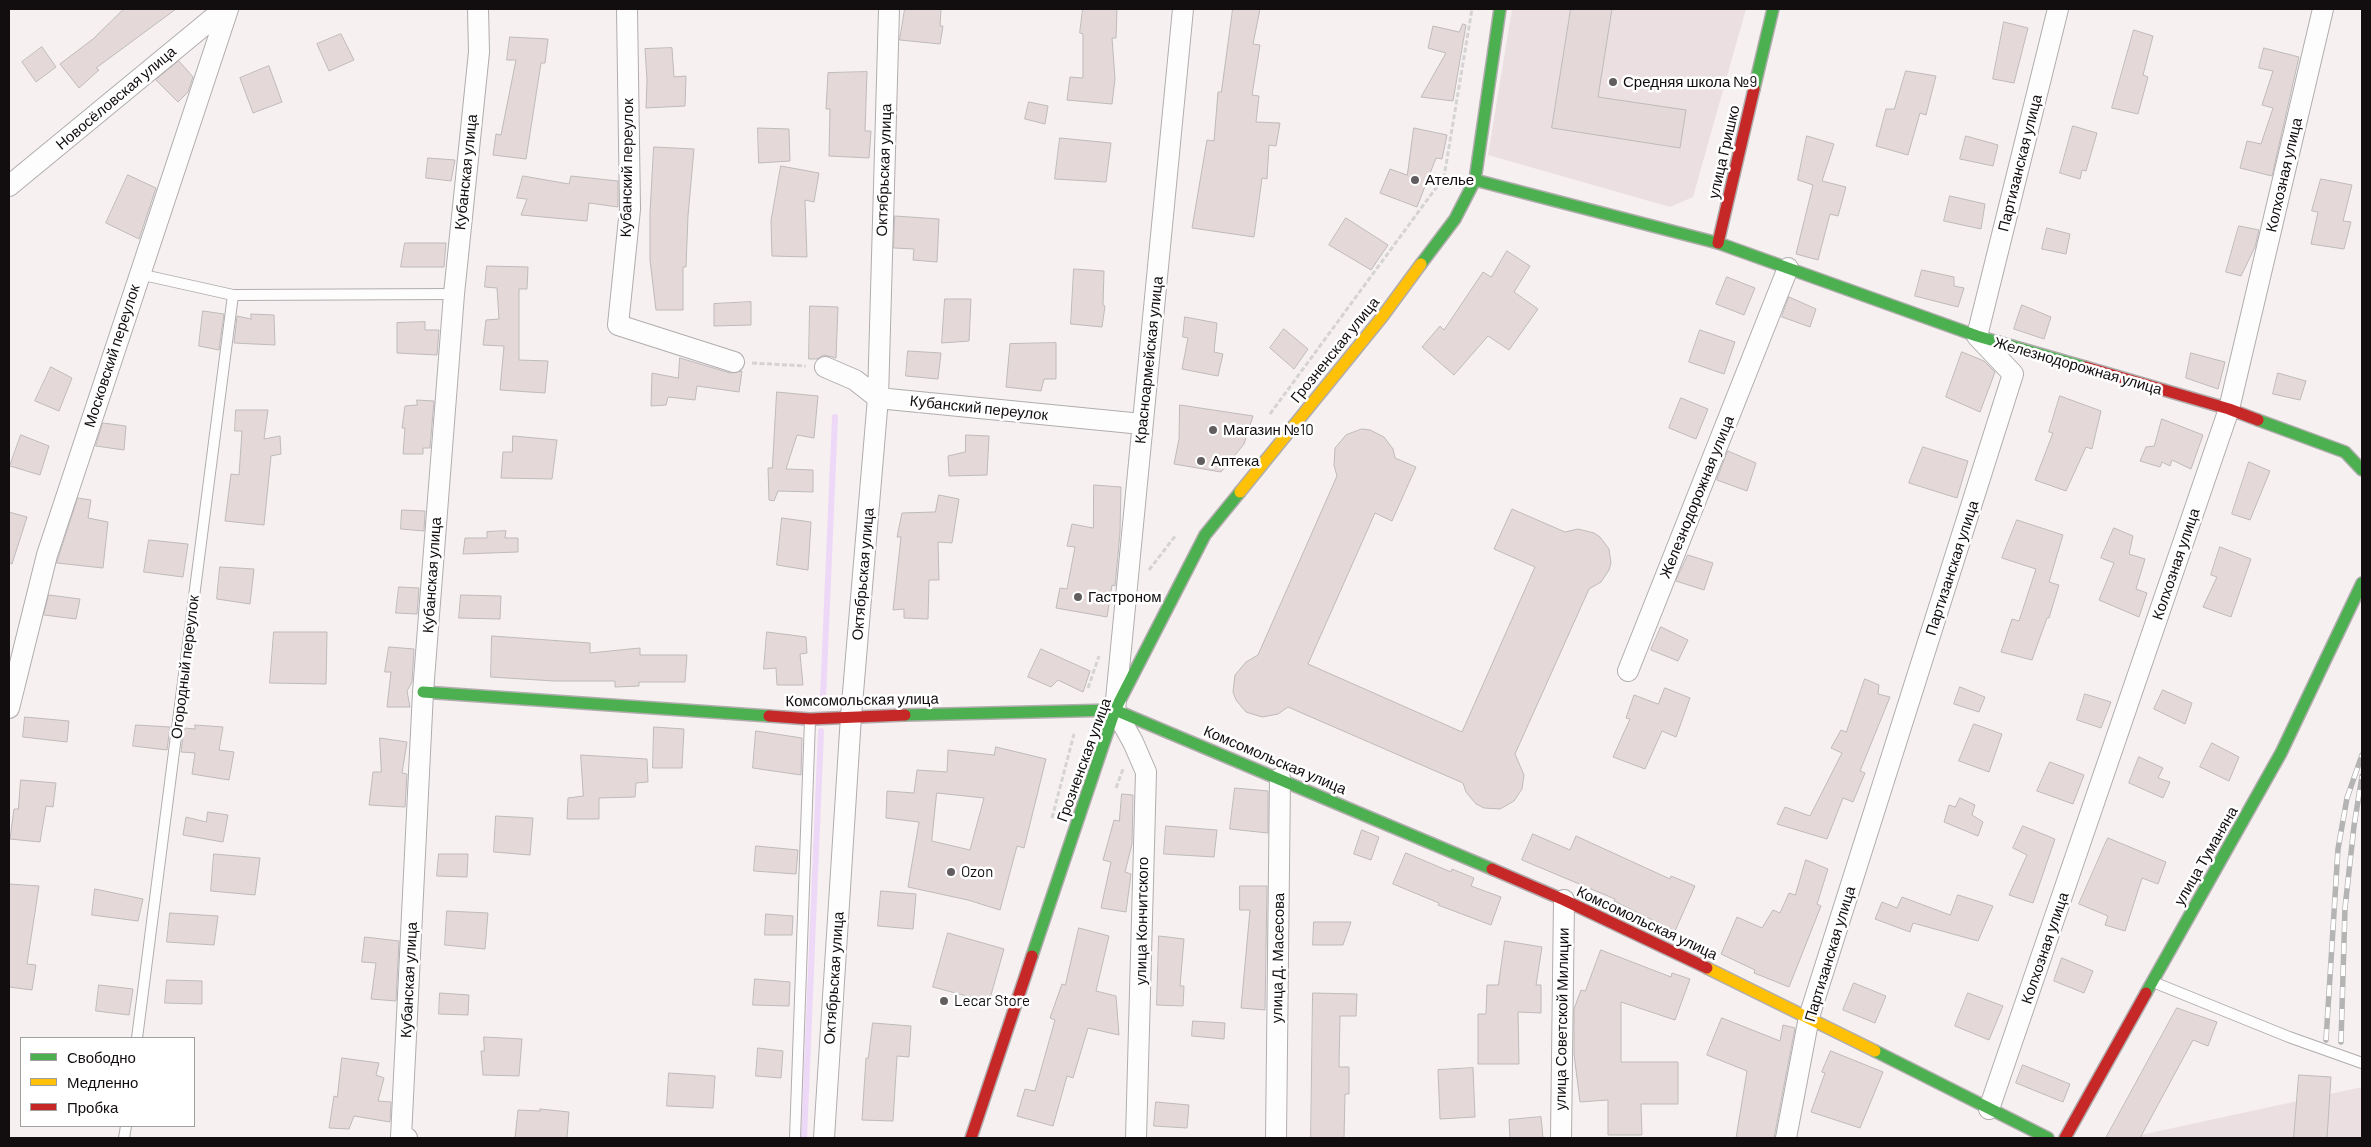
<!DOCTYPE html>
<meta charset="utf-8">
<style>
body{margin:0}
#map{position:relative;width:2371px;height:1147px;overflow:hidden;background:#f6f0f1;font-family:Barlow,sans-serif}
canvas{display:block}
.frame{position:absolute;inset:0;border:10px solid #120e0f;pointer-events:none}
.legend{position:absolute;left:20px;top:1037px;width:175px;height:90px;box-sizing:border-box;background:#fff;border:1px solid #a09f9f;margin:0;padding:6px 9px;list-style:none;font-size:15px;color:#120e0f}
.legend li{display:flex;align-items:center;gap:10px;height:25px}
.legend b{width:25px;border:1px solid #a09f9f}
</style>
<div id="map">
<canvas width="2371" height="1147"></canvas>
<div class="frame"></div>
<ul class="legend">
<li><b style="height:6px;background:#4caf50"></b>Свободно</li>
<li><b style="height:6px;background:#ffc107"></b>Медленно</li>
<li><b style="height:6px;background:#c62828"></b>Пробка</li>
</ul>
</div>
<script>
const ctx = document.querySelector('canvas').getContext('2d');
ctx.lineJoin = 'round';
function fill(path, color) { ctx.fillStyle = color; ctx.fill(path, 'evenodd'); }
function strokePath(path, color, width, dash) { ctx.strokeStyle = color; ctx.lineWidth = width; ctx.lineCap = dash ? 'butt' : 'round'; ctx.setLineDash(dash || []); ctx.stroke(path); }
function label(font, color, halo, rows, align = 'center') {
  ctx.font = font + ' Barlow,sans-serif'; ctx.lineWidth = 5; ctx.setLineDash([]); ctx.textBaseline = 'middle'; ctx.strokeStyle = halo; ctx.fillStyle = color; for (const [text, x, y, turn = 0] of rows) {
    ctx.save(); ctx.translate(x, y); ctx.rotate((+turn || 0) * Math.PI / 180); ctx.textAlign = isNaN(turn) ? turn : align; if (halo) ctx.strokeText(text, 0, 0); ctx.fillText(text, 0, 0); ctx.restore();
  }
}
const built = new Path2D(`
 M1512 9H1746L1693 197 1670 207 1488 155Z
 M2362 1087V1138H2127Z`);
const stream = new Path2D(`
 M823 697 835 417
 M804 1138 821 731`);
const building = new Path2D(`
 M124 9H176L96 68 99 70 79 88 60 64 93 39Z
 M905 9H941L940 26H943L940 44 900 40Z
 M1083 9H1117L1116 38H1112L1115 79 1112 104 1067 100 1070 77 1083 78V34L1080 33Z
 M1233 9H1260L1253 44 1260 45 1252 95 1259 96 1256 122 1280 123 1276 146 1269 145 1267 179 1262 178 1254 237 1192 228 1207 140 1214 141 1218 92H1221Z
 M1571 9H1612L1598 97 1686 110 1680 148 1552 128Z
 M2004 22 2028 28 2014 83 1993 79Z
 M1463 24 1466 25 1453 101 1421 97 1446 53 1428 48 1433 26 1459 32Z
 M2134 30 2153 36 2143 75 2148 77 2138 114 2112 108Z
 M341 34 354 60 329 71 317 44Z
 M510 37 548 39 545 63H541L526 159 493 155 496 134 501 135 516 60H507Z
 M42 47 56 67 36 82 22 62Z
 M672 48 674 77 686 76 685 106 646 108 647 80 645 49Z
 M2264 48 2299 57 2272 176 2240 168 2247 141 2261 144 2273 108 2262 105 2273 71 2259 68Z
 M179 61 193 77 188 92 178 102 156 80Z
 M269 66 282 102 253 113 240 78Z
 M1906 71 1936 76 1926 115 1920 113 1908 155 1876 146 1886 109H1894Z
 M867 72 865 131H871L869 158 829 156 830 109H826L828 73Z
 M1029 102 1048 106 1045 124 1025 119Z
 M2073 126 2097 133 2086 171 2082 170 2080 179 2060 173Z
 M758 128 789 129 790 161 759 163Z
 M1414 128 1447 135 1442 159 1436 158 1417 207 1380 193 1390 169 1407 175Z
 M1807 136 1834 144 1822 181 1846 187 1838 216 1830 214 1818 260 1796 254 1813 185 1798 180Z
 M1966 136 1998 145 1993 166 1960 159Z
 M1060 138 1111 143 1106 182 1055 179Z
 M654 147 694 149 688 216 686 267H683V310H656L650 260V213Z
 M428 158 455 160 451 181 426 178Z
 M781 166 819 173 814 202 805 200 807 257 772 256 771 221Z
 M128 175 156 188 139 239 106 223Z
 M523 176 569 184 571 176 618 181V207L589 203 587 221 521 215 527 199 517 198Z
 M2321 179 2352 185 2343 221 2351 222 2344 249 2311 244 2318 212 2312 211Z
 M1950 196 1985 204 1981 229 1944 221Z
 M895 216 939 219 937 262 913 260 914 249 894 248Z
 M1346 218 1388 245 1371 270 1329 245Z
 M2239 226 2259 230 2255 247 2241 276 2226 272Z
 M2047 228 2070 234 2066 254 2042 249Z
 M405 243H446L444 267H401Z
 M1507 251 1530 266 1514 292 1538 309 1509 350 1488 336 1454 375 1422 347 1440 326 1444 330 1483 272 1491 277Z
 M487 266 528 267 527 289H519V360L548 361 545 393 500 390 504 346 483 345 486 320 499 319 497 288 485 287Z
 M1074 269 1104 271 1103 305 1105 306 1102 327 1071 324Z
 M1922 270 1954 277V286L1964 288 1958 307 1915 296Z
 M1727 277 1755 288 1744 315 1716 304Z
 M1789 297 1816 309 1810 327 1782 317Z
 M945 299H971L969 341 942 343Z
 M751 302V325L714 326V304Z
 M2022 305 2051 317 2044 339 2014 329Z
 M810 306 838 307 836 358 824 355 817 359H809Z
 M203 311 224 314 219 350 199 346Z
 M251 314 274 315 275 345 234 343 237 316 251 319Z
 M1185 317 1217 323 1214 352 1223 354 1218 376 1182 369 1188 338 1183 337Z
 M425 322V330H439L437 355 397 353V323Z
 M1284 329 1308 349 1294 369 1270 348Z
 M1700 330 1735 342 1724 374 1689 362Z
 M1056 343V379H1044L1041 391 1006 387 1010 344Z
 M908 351 941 353 938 379 906 376Z
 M1962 352 1984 361 1995 372 1980 412 1946 397Z
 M2191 353 2225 362 2218 389 2186 378Z
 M680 358 730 373 742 371 739 392 697 386 695 400 668 397 666 405 651 406 652 373 678 378Z
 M51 367 72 378 59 411 35 401Z
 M2278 373 2306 381 2300 400 2273 394Z
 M777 392 818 396 814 438 797 435 786 469 813 470V492L778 491 774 501 769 500 768 468H772Z
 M2060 396 2101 411 2092 449 2086 447 2066 491 2035 480 2053 433 2049 432Z
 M1681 398 1708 409 1696 439 1669 428Z
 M417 400 434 401 430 448H423V454H403L405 428H402L405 406 417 405Z
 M1180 405 1253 416 1244 444 1221 472 1174 464 1179 439Z
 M236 410H268L264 439 280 436 281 454 271 456 264 525 225 521 231 474 239 475 242 431H235Z
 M2162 419 2203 435 2191 469 2172 460 2170 466 2162 462 2160 467 2140 461 2146 447 2154 446Z
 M103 423 126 426 124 450 96 446Z
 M1362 429 1370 430 1384 437 1393 449 1395 458 1416 467 1392 521 1375 513 1308 664 1462 732 1535 567 1494 549 1512 509 1565 532 1578 529 1594 533 1600 537 1609 549 1611 563 1609 570 1601 582 1589 589 1515 754 1524 775 1522 789 1514 801 1500 809 1484 808 1476 804 1466 792 1463 783 1288 707 1278 714 1262 717 1246 712 1236 700 1233 692 1235 675 1246 662 1258 655 1337 476 1334 465 1335 448 1346 435Z
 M21 435 49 446 40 475 10 466Z
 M966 435 989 436 987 475 949 476 948 456 965 452Z
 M513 436 557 440 552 479 501 478 503 452H512Z
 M1923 447 1968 461 1957 498 1909 483Z
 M1728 451 1756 463 1747 491 1717 480Z
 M2249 462 2270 471 2250 520 2232 514Z
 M1094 485 1121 487 1120 533 1115 586 1112 585 1107 617 1056 608 1060 588 1067 589 1075 547 1067 546 1072 524 1093 528Z
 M939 495 959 499 952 543 938 542 939 580H929L928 619 904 618V609L893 610 901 537H897L902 513 935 512Z
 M78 498 91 500 88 518 108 522 103 568 57 563Z
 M402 510 425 511 424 531 401 529Z
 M9 512 27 517 12 564 9 563Z
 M782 518 811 522 808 570 777 565Z
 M2017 520 2063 535 2049 582 2059 585 2049 618H2047L2032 660 2001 652 2012 619 2019 621 2036 569 2002 558Z
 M2114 528 2133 536 2129 554 2145 559 2136 589 2147 593 2139 617 2099 600 2114 563 2101 558Z
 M506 531 505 538H518V552L463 554 465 538H487V532Z
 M149 540 188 544 183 577 144 572Z
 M2220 547 2251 559 2231 617 2203 607 2217 577 2211 575Z
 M1688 555 1713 563 1704 590 1676 581Z
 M220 567 254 569 250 604 217 599Z
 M399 587 419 588 417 614 396 613Z
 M49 595 80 599 76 619 44 615Z
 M461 595 501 596 500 619 459 618Z
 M1661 627 1688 640 1678 661 1651 650Z
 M274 632H327L326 684 270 683Z
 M767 632 806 637 807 653 800 654 803 685H777L776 668 764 669Z
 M492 636 590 643V653L640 648V655H687L685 682H639V686L615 687V681H554L491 677Z
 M389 647 414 649 412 682 407 691 410 707H387L391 672H385Z
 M1041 649 1090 671 1083 692 1058 680 1051 687 1028 677Z
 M1865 679 1879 685 1878 694 1890 697 1860 771 1865 773 1853 802 1843 798 1827 839 1777 824 1785 807 1810 816 1842 753 1831 748 1841 730 1846 732Z
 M1960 687 1985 697 1979 712 1954 704Z
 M1665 688 1690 698 1676 737 1662 731 1645 769 1613 757 1630 719 1626 718 1634 695 1658 704Z
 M2163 690 2192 703 2185 724 2154 709Z
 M2085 694 2111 702 2101 728 2077 720Z
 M25 717 69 721 67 742 23 737Z
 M1974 724 2002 734 1989 772 1959 761Z
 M136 725 170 727 167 750 133 746Z
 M195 725 223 727 219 750 234 752 229 780 192 774 195 753 181 752 184 728 195 729Z
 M654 727 684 729 682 768H653Z
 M756 731 802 738 801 775 753 768Z
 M380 738 407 742 402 773 407 774 405 807 369 805 373 772H381Z
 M2212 743 2239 757 2229 781 2200 767Z
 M996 747 1046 759 1024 848 1017 846 1000 910 968 900 908 887 919 822 886 818 887 791 914 793 917 770 947 772 948 750 994 755ZM937 793 984 798 970 850 932 841Z
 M581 755 647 759 648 782 636 783 635 797 599 798V819H567L568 798 583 796Z
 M2139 757 2163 768 2158 778 2170 782 2163 798 2129 783Z
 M2050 762 2084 775 2073 804 2037 791Z
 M21 780 56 783 53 807 46 806 40 842 10 839 14 809H18Z
 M1235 788 1268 791V833L1230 829Z
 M1122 794 1133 795 1132 844 1125 872 1131 874 1126 912 1101 908 1111 862 1103 860 1114 820 1119 821Z
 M1960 798 1975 805 1972 815 1983 822 1978 836 1944 822 1949 805 1955 807Z
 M208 812 228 815 223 842 183 835 186 817 206 822Z
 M496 816 533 818 530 855 494 852Z
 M1166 826 1217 830 1214 857 1164 854Z
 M2023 826 2055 839 2033 903 2009 895 2027 855 2013 848Z
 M1362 830 1379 837 1371 860 1354 854Z
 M1533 834 1570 850 1576 836 1670 879 1671 876 1695 886 1675 931 1614 901 1615 899 1522 860Z
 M2108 838 2166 862 2158 884 2142 878 2125 931 2105 925 2108 916 2079 904Z
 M756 846 798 850 796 874 754 871Z
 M1406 853 1451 872 1452 869 1474 878 1471 886 1501 897 1491 925 1438 905 1439 903 1393 884Z
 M214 854 260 858 255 895 211 891Z
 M439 854H468L467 877 437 876Z
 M1806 860 1828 869 1817 904 1821 906 1789 987 1754 973 1755 970 1721 954 1737 917 1762 928 1773 910 1780 913 1789 893 1795 895Z
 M9 884 39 886 27 964 36 965 32 990 9 987Z
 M1240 886H1267L1265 1010 1241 1008 1250 910H1240Z
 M95 889 143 899 138 921 92 915Z
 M881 891 916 894 913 929 878 926Z
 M1958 895 1993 906 1978 941 1913 923 1910 932 1875 919 1882 902 1897 908 1902 897 1950 915Z
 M447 911 488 913 485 949 445 945Z
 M170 913 218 916 214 945 167 942Z
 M766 914 793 916 792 935H765Z
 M1314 922H1351L1343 945H1313Z
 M1079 928 1109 936 1096 991 1116 996 1119 1035 1088 1028 1073 1078 1067 1076 1053 1126 1017 1116 1025 1089 1035 1091 1055 1020 1050 1018 1062 984 1065 985Z
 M948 933 1004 949 989 1002 933 987Z
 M1159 936 1184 939 1180 986H1184L1183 1006 1157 1005Z
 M365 937 399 941 396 1001 371 999 376 963 362 962Z
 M1505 941 1542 947 1536 985H1541V1013L1518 1012 1519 1064H1478V1014H1486L1487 985H1498Z
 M1601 950 1671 977 1672 973 1690 979 1675 1020 1621 1002V1062H1678V1104H1641L1642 1135H1608V1100L1580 1102 1574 1054V1009L1581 990 1585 991Z
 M2062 958 2093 971 2084 993 2054 981Z
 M755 979 790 982 789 1006 753 1005Z
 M167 980 202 981V1004L165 1003Z
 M1854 983 1886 996 1875 1023 1843 1010Z
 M99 985 133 989 129 1015 96 1011Z
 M440 993 469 995 468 1015 439 1014Z
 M1313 993 1357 994 1356 1016H1340L1339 1067H1349V1094H1345L1344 1138H1311Z
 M1968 993 2003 1006 1989 1040 1955 1026Z
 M2177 1008 2217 1022 2208 1046 2193 1040 2140 1138H2106Z
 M1722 1018 1780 1041 1783 1025 1795 1028 1774 1138H1736L1747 1071 1707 1055Z
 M1193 1021 1225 1023 1224 1039 1192 1036Z
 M873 1023 911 1026 909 1057 897 1056 893 1121 862 1120 866 1058H868Z
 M484 1037 522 1039 519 1076 483 1075 481 1051H484Z
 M758 1048 783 1051 781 1078 756 1076Z
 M1831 1051 1883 1072 1860 1128 1811 1112 1825 1073 1822 1072Z
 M342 1058 379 1063 376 1075 384 1078 378 1101 391 1102 390 1122 354 1116 349 1129 329 1128 334 1096 337 1097Z
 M2023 1065 2070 1084 2063 1102 2016 1083Z
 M1473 1068 1475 1117 1440 1119 1438 1070Z
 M669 1073 715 1076 713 1108 667 1106Z
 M2299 1075 2331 1077 2327 1138H2294Z
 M1156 1102 1189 1105 1187 1128 1154 1126Z
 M540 1109 569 1112 567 1138H515L518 1110 540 1111Z
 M1541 1117 1543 1138H1510L1509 1120Z`);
const path = new Path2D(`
 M752 363 806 366
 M1270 414 1444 177 1472 9
 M1149 570 1176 535
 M1088 688 1099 656
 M1116 788 1123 769
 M1052 818 1074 734`);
const lane = new Path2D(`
 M139 274 233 295 454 294
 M2153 982 2289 1037 2362 1063
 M137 1038 233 295
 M124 1138 126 1126
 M795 1138 810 720`);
const street = new Path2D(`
 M627 9 630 209 618 325 734 362
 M9 186 224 9
 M825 367 855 380 878 398 1142 424
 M1628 671 1788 268
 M9 708 47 555 228 9
 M1989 1109 2229 409 2323 9
 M407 1138 401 1137 423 692 454 294 479 52 478 9
 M824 1138 851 716 878 398 889 9
 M1136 1138 1146 772 1133 742 1115 710 1183 9
 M1276 1138 1280 778
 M1561 1138 1564 900
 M1786 1138 1809 1017 2013 374 1977 336 2058 9`);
const fast = new Path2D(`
 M1754 89 1773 9
 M1475 180 1718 243 1977 336 2085 367
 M1421 264 1455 219 1475 180 1500 9
 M2258 420 2345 452 2362 470
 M423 692 769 716
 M905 715 1115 710 1492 869
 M1032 956 1115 710 1205 535 1240 492
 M2146 993 2281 753 2362 583
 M1875 1051 2048 1138`);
const slow = new Path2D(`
 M1240 492 1382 317 1421 264
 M1707 968 1875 1051`);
const jam = new Path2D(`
 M1718 243 1754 89
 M2085 367 2229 409 2258 420
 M769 716 810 719 905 715
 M1492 869 1564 900 1707 968
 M971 1138 1032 956
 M2065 1138 2146 993`);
const rail = new Path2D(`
 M2326 1040 2338 849 2347 798 2362 755
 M2341 1042 2345 908 2354 826 2362 776`);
const markers = [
 [1613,82,5,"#625d5e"],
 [1415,180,5,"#625d5e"],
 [1213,430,5,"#625d5e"],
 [1201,461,5,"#625d5e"],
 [1078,597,5,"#625d5e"],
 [951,872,5,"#625d5e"],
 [944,1001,5,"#625d5e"]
];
const poiNames = [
 ["Средняя школа №9",1623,82],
 ["Ателье",1425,180],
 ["Магазин №10",1223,430],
 ["Аптека",1211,461],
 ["Гастроном",1088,597],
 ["Ozon",961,872],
 ["Lecar Store",954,1001]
];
const streetNames = [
 ["Новосёловская улица",116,98,-40],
 ["улица Гришко",1724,152,-77],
 ["Партизанская улица",2020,163,-76],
 ["Кубанский переулок",627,168,-89],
 ["Октябрьская улица",884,170,-88],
 ["Кубанская улица",466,172,-84],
 ["Колхозная улица",2284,175,-77],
 ["Грозненская улица",1335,350,-51],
 ["Московский переулок",112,356,-72],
 ["Красноармейская улица",1149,360,-84],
 ["Железнодорожная улица",2078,366,16],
 ["Кубанский переулок",979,408,6],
 ["Железнодорожная улица",1697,497,-68],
 ["Колхозная улица",2176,564,-71],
 ["Партизанская улица",1952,568,-72],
 ["Октябрьская улица",863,574,-85],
 ["Кубанская улица",432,575,-86],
 ["Огородный переулок",185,667,-83],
 ["Комсомольская улица",862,700,-1],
 ["Грозненская улица",1084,760,-70],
 ["Комсомольская улица",1275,760,23],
 ["улица Туманяна",2206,856,-60],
 ["улица Кончитского",1142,921,-89],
 ["Комсомольская улица",1647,923,25],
 ["Колхозная улица",2045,948,-71],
 ["Партизанская улица",1830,954,-73],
 ["улица Д. Масесова",1278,958,-89],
 ["Октябрьская улица",834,978,-86],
 ["Кубанская улица",409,980,-87],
 ["улица Советской Милиции",1562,1019,-89]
];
fill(built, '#ecdfe2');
strokePath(stream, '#eed8f7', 6);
fill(building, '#e5d8d8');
strokePath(building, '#bebabb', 1);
strokePath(lane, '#b1acad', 12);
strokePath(street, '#b1acad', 22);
strokePath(fast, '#b1acad', 14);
strokePath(slow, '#b1acad', 14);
strokePath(jam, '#b1acad', 14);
strokePath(path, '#d5d3d3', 3, [5, 2.5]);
strokePath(lane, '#fefdfd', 10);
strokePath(street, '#fefdfd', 20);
strokePath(fast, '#4caf50', 11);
strokePath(slow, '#ffc107', 11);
strokePath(jam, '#c62828', 11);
strokePath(rail, '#b5b4b5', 5.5);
strokePath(rail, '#fff', 4, [11]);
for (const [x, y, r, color] of markers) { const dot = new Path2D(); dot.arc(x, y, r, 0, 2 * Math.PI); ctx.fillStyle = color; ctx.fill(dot); strokePath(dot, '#fff', 2); }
label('15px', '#120e0f', '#fff', poiNames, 'left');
label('15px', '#120e0f', '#fff', streetNames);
</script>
